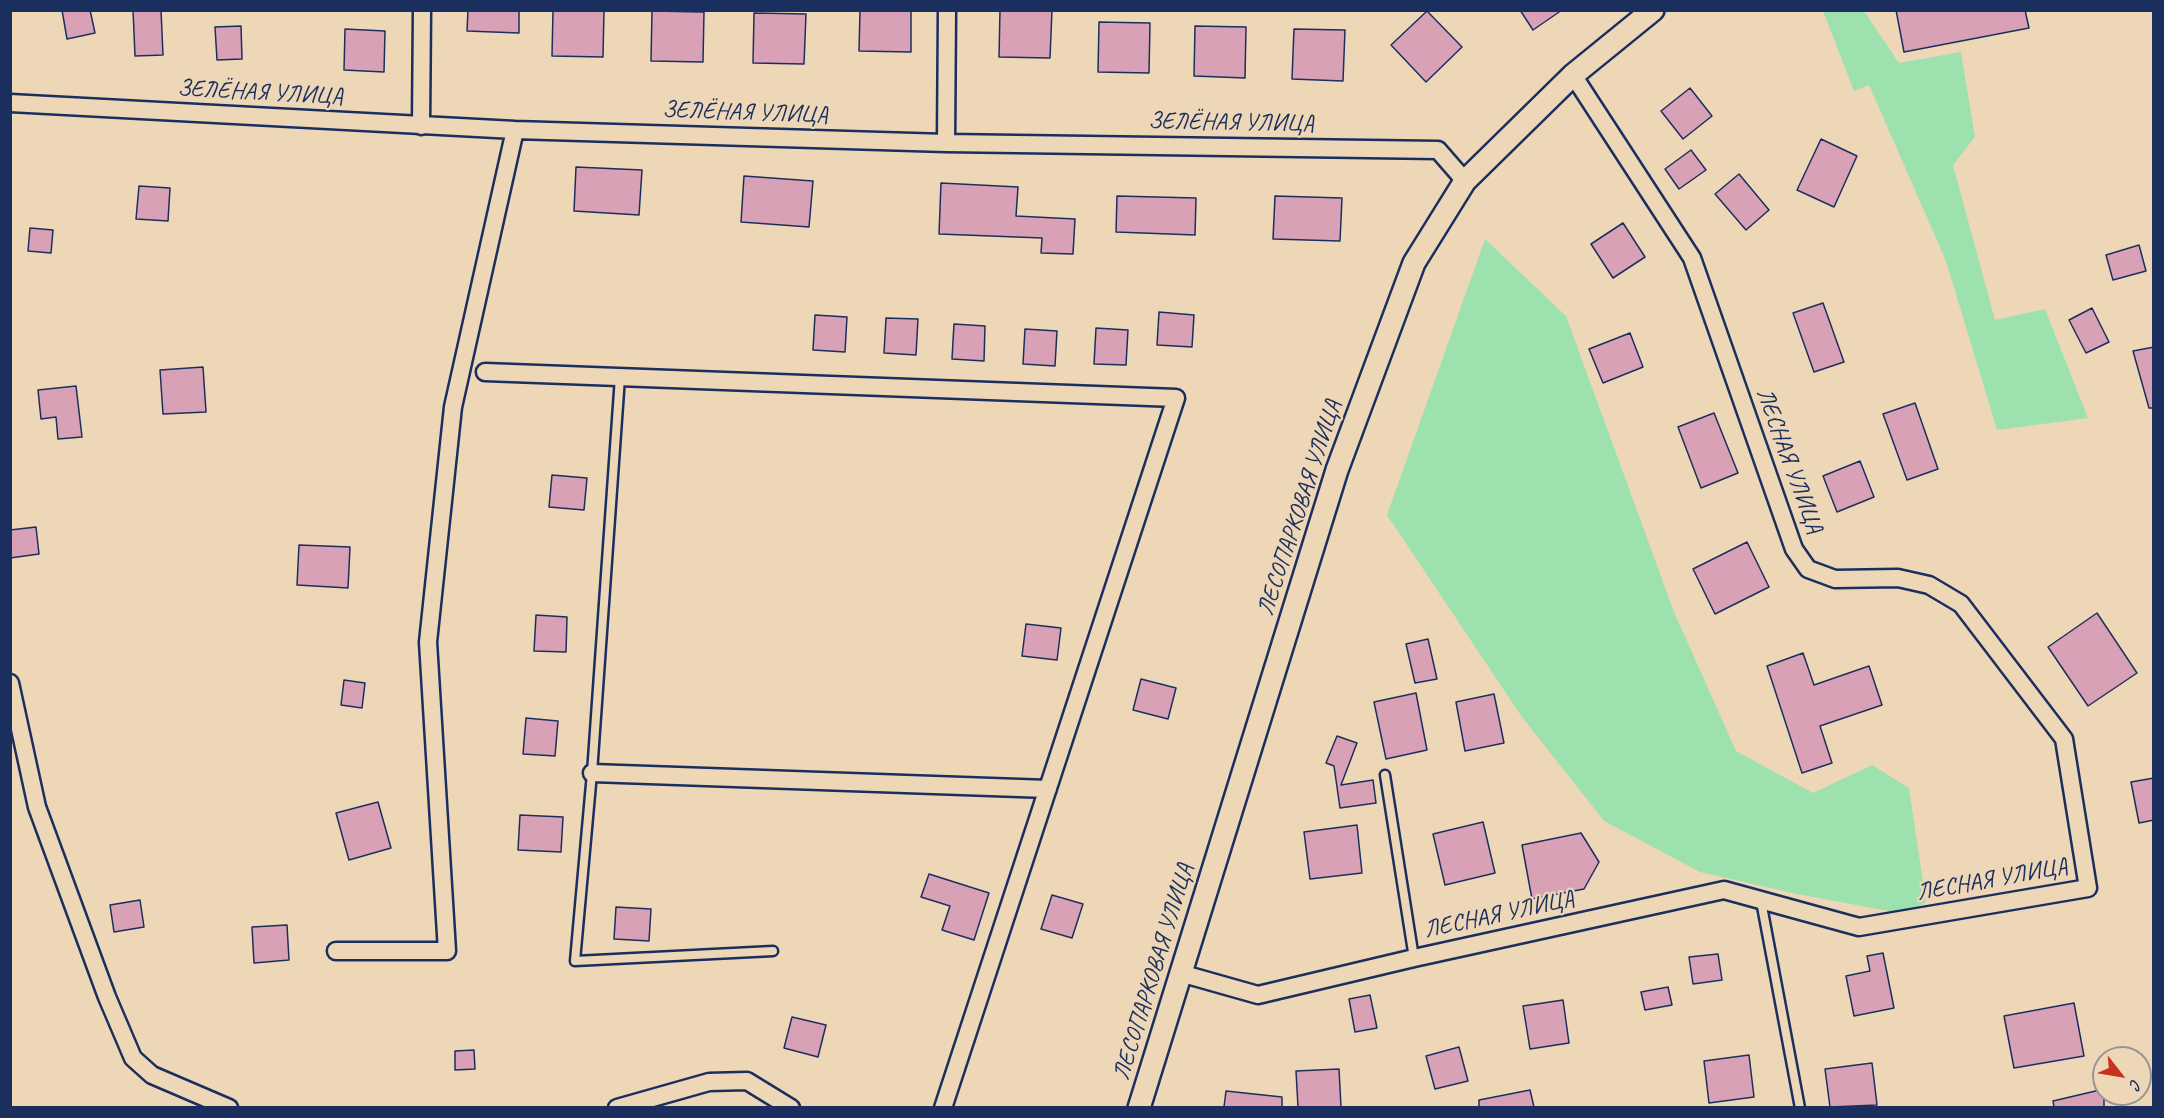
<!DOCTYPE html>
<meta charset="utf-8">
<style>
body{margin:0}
#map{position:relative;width:2164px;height:1118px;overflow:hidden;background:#eed7b7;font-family:Caveat,sans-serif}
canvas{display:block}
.frame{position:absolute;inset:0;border:12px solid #1b2f5e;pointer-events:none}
.north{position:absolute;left:2092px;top:1046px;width:60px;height:60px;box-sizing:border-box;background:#eed7b7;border:2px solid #9a9493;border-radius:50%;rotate:121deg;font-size:16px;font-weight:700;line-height:24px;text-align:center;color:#1b2f5e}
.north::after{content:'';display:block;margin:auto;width:21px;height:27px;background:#c8321e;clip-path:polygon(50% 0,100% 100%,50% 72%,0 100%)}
</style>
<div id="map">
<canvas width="2164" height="1118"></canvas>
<div class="frame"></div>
<div class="north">С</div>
</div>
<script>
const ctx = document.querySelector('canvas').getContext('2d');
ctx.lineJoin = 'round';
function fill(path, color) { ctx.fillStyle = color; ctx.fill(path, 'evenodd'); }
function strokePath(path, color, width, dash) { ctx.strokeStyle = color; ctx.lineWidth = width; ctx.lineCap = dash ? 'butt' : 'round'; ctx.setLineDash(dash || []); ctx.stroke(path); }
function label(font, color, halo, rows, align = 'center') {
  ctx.font = font + ' Caveat,sans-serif'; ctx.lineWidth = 4.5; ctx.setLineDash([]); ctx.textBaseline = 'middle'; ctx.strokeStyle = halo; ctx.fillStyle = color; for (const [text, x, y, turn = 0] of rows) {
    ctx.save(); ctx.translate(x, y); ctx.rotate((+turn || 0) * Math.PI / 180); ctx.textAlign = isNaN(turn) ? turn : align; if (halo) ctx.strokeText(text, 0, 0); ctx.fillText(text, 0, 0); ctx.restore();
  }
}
const green = new Path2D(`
 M1823 11H1864L1899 63 1961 52 1975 137 1953 165 1995 320 2045 309 2088 418 1997 430 1946 261 1869 85 1854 91Z
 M1485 239 1566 316 1674 612 1736 751 1813 793 1872 765 1909 788 1926 902 1905 914 1797 894 1700 872 1604 821 1522 717 1387 515Z`);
const building = new Path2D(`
 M62 10H90L95 33 67 39Z
 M133 10H161L163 55 135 56Z
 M468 10H519V33L467 31Z
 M553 10H604L603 57 552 56Z
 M860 10H911V52L859 51Z
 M1000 10H1052L1050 58 999 57Z
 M1520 10H1562L1533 30Z
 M1896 10H2025L2029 28 1904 52Z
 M652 11 704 12 703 62 651 61Z
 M1427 11 1462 47 1426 82 1391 45Z
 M754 13 806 14 804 64 753 63Z
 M1099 22 1150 23 1149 73 1098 72Z
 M241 26 242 59 217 60 215 27Z
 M1195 26 1246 27 1245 78 1194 76Z
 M345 29 385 31 384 72 344 70Z
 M1294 29 1345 30 1343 81 1292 79Z
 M1690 88 1712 116 1683 139 1661 111Z
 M1821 139 1857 156 1834 207 1797 190Z
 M1691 150 1706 170 1679 189 1665 169Z
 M576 167 642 170 639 215 574 211Z
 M1739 174 1769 210 1746 230 1715 194Z
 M744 176 813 181 809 227 741 222Z
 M941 183 1018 187 1016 216 1075 219 1073 254 1041 253 1042 238 939 234Z
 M139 186 170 188 168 221 136 219Z
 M1117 196 1196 198 1195 235 1116 232Z
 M1275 196 1342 198 1340 241 1273 239Z
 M1623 223 1645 257 1613 278 1591 244Z
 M30 228 53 230 51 253 28 251Z
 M2139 245 2146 271 2113 280 2106 255Z
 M1823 303 1844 362 1814 372 1793 313Z
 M2092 308 2109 342 2086 353 2069 320Z
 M1159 312 1194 315 1192 347 1157 345Z
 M815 315 847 317 845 352 813 350Z
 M886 318 918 319 916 355 884 353Z
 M954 324 985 326 984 361 952 359Z
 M1096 328 1128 330 1126 365 1094 364Z
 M1025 329 1057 331 1055 366 1023 364Z
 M1630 333 1643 367 1603 383 1589 349Z
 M2154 347V408H2149L2133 351Z
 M203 367 206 412 163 414 160 370Z
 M76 386 82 437 58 439 56 417 41 419 38 390Z
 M1915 403 1938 469 1907 480 1883 414Z
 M1714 413 1738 473 1701 488 1678 427Z
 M1860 461 1874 497 1837 512 1823 476Z
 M552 475 587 478 584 510 549 507Z
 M36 527 39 554 10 558V530Z
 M1747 542 1769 587 1715 614 1693 569Z
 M299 545 350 547 348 588 297 585Z
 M2097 613 2137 673 2088 706 2048 647Z
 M536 615 567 617 566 652 534 651Z
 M1026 624 1061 628 1057 660 1022 656Z
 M1428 639 1437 679 1415 683 1406 644Z
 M1803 653 1814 685 1869 666 1882 705 1820 726 1832 763 1802 773 1767 666Z
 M1141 679 1176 688 1168 719 1133 710Z
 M344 680 365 683 362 708 341 705Z
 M1416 693 1427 750 1386 759 1374 702Z
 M1494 694 1504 743 1465 751 1456 702Z
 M526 718 558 721 555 756 523 754Z
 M1337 736 1357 743 1341 785 1373 780 1376 803 1340 808 1334 766 1326 763Z
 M2154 778V820L2139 823 2131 782Z
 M378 802 391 848 349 860 336 813Z
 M520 815 563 817 561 852 518 850Z
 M1483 822 1495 873 1445 885 1433 834Z
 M1357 825 1362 873 1310 879 1304 832Z
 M1581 833 1599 862 1584 889 1532 899 1522 845Z
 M929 874 989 893 974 940 942 930 950 906 921 897Z
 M1052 895 1083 904 1072 938 1041 929Z
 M140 900 144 927 114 932 110 905Z
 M616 907 651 909 649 941 614 939Z
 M287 925 289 960 254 963 252 927Z
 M1883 953 1894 1008 1854 1016 1846 976 1870 971 1867 956Z
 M1718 954 1722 980 1693 984 1689 957Z
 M1668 987 1672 1005 1645 1010 1641 992Z
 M1370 995 1377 1028 1355 1032 1349 999Z
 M1563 1000 1569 1043 1530 1049 1523 1006Z
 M2074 1003 2084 1056 2014 1068 2004 1016Z
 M792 1017 826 1025 818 1057 784 1048Z
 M1459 1047 1468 1081 1435 1089 1426 1056Z
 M474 1050 475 1069 455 1070V1051Z
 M1749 1055 1754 1097 1709 1103 1704 1061Z
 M1872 1063 1877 1105 1830 1107 1825 1069Z
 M1339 1069 1341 1107H1298L1296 1071Z
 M2104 1089V1107H2054L2053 1101Z
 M1530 1090 1534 1107H1479V1100Z
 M1226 1091 1282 1097V1107H1224Z`);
const service = new Path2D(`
 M620 377 592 773 575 961 773 951
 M1385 775 1414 958
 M1761 901 1800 1108`);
const minor = new Path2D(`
 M10 103 515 130 946 143 1438 150 1465 181
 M421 126 422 10
 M946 143 947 10
 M485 372 1176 398 943 1108
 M10 683 37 807 107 997 133 1058 152 1075 229 1108
 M592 773 1048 789
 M336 951H447L428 642 453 407 515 130
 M1180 973 1258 995 1414 958 1724 890 1859 927 2088 888 2064 739 1961 604 1929 585 1898 578 1835 579 1808 569 1794 549 1692 258 1573 75
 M617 1108 709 1082 747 1081 791 1108`);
const tertiary = new Path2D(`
 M1139 1108 1337 470 1414 263 1465 181 1573 75 1653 10`);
const streetNames = [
 ["ЗЕЛЁНАЯ УЛИЦА",260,93,3],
 ["ЗЕЛЁНАЯ УЛИЦА",745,113,2],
 ["ЗЕЛЁНАЯ УЛИЦА",1231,123,1],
 ["ЛЕСНАЯ УЛИЦА",1789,461,70],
 ["ЛЕСОПАРКОВАЯ УЛИЦА",1300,508,-72],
 ["ЛЕСНАЯ УЛИЦА",1992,880,-10],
 ["ЛЕСНАЯ УЛИЦА",1499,915,-12],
 ["ЛЕСОПАРКОВАЯ УЛИЦА",1154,972,-73]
];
fill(green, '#9de2ae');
fill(building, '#d8a1b5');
strokePath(building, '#1b2f5e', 1.5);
strokePath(service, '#1b2f5e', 13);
strokePath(minor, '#1b2f5e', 21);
strokePath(tertiary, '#1b2f5e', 26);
strokePath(service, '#eed7b7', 8);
strokePath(minor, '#eed7b7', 16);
strokePath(tertiary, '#eed7b7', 21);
label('24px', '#1b2f5e', '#eed7b7', streetNames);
</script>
